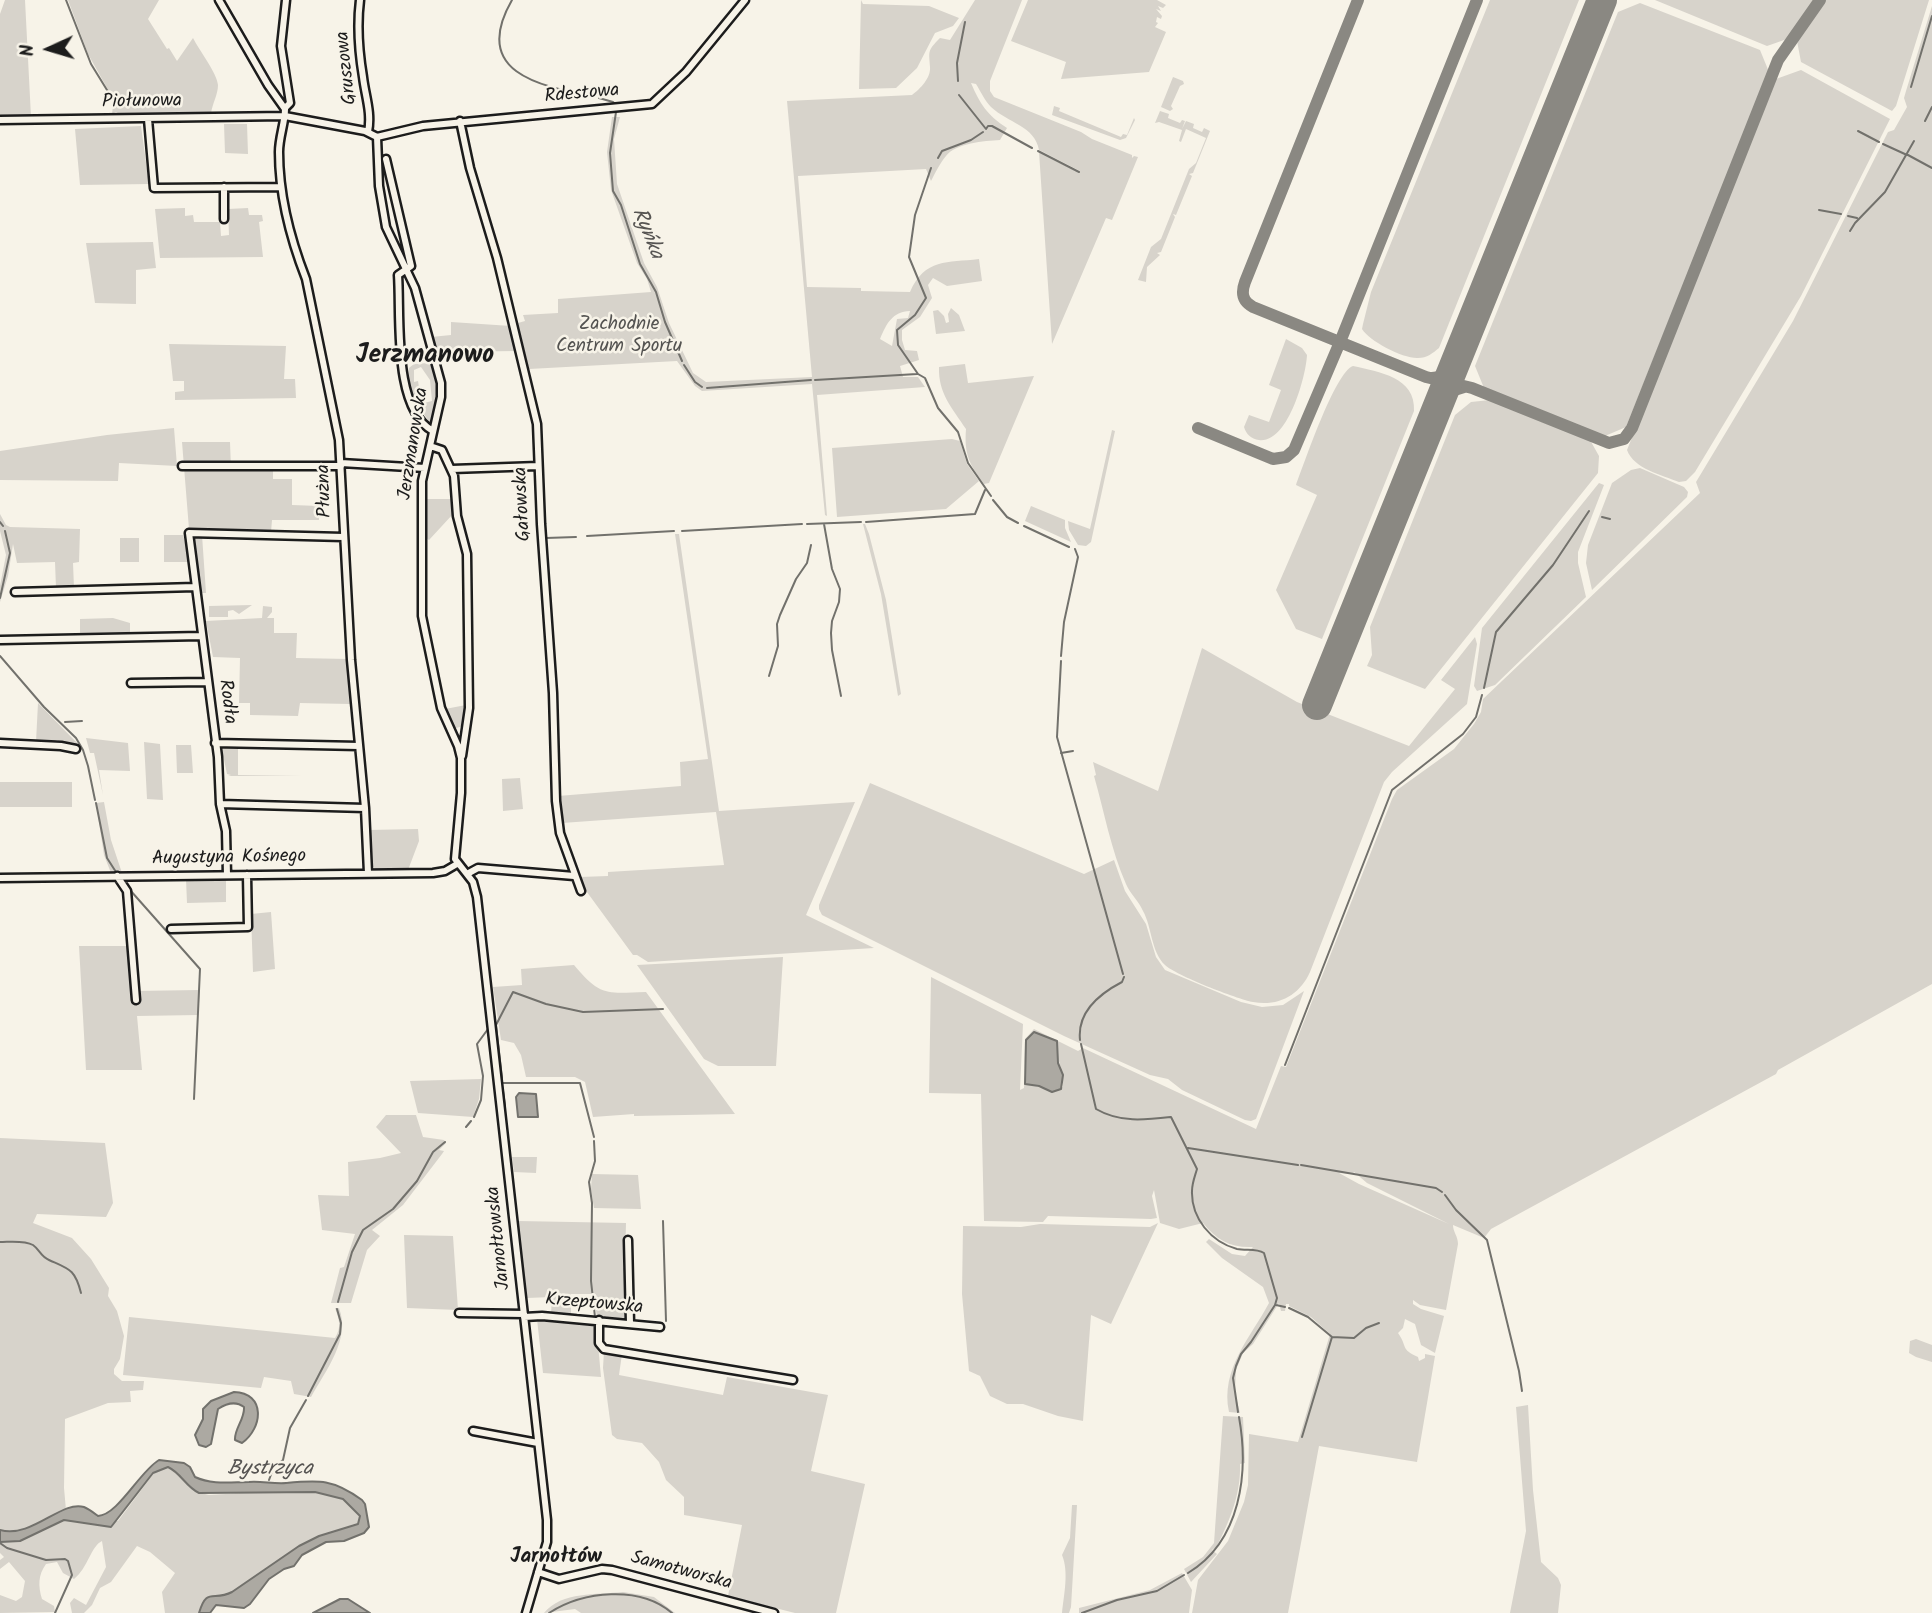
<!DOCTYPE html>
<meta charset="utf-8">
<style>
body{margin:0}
#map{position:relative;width:1932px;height:1613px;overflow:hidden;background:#f7f3e8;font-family:Kalam,sans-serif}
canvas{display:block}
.north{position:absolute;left:14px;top:14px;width:70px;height:70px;-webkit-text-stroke:5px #f7f3e8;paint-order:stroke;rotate:266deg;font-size:19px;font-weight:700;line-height:28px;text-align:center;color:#1c1c1c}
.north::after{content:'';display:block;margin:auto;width:24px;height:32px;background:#1c1c1c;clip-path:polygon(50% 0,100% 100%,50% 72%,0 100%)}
</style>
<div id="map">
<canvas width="1932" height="1613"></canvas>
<div class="north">N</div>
</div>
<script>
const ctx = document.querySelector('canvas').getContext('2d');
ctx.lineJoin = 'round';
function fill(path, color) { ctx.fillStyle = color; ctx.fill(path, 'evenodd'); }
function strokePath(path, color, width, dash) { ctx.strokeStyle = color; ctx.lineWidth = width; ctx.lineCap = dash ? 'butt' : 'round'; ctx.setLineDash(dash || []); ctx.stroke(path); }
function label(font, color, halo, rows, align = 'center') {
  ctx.font = font + ' Kalam,sans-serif'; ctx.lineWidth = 5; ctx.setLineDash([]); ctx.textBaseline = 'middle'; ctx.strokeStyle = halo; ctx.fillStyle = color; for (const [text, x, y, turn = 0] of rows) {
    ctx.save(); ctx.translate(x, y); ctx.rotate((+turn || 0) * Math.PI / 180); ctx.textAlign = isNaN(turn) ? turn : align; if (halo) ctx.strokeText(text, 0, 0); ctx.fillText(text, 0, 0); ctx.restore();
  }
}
const green = new Path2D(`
 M5 0H25L31 117H0V14Z
 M68 0H159L148 19 167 49 169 48 177 61 193 38C199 50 217 73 218 85 218 95 212 104 211 114L123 116 116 112 112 114 113 106H116V104L88 54Z
 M861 0 863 4 929 6 959 18 953 26 935 33 917 68 896 88 859 89Z
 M975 0H1022L990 81V91L994 97 1081 132 1092 139 1132 155V158L1134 156 1138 157 1112 220 1106 218 1052 344 1039 152 1079 173 1080 171 1039 150C1035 126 1008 123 991 107 985 101 981 92 976 84L971 83C980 104 987 115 1007 128L1000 140C984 141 956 143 946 156 940 163 935 173 931 181L926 169 798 176 807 287 861 288V291L910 292C925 258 947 263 979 259L982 281 947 286 933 278 928 285 932 298 920 317 902 330V340L905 350 917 351 919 360 900 366 903 377H918L925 387 817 395 827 516 825 515 812 384 702 391 695 386 677 361 529 369 518 323 525 321 523 315 558 313V299L651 292 647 279 637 263 611 190 607 152 612 117H620L614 139 617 184 644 263 657 287 669 323 693 373 706 382 812 377 787 101 912 95C920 89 931 78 930 67 929 51 927 51 940 38L950 40ZM910 311 908 318 897 319 892 346 880 339C887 323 892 312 910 311Z
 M1028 0H1157L1166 5 1163 8 1158 6 1161 11 1156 9 1162 16 1161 19 1157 17 1156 22 1158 23 1155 27 1166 32 1149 72 1061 79 1066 62 1011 41Z
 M1490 0H1579L1439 348C1433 353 1427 358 1418 358 1404 359 1369 341 1362 329L1363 324 1371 292Z
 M1655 0H1815L1787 39 1767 46Z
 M1826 0H1929L1896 106 1892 111 1801 62 1797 41Z
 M1640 3 1760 50 1769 72 1626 427 1605 436 1484 388 1475 366 1618 12Z
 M1932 6V984L1778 1070 1776 1074 1491 1229 1484 1238 1453 1225C1453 1232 1458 1236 1458 1244L1446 1310 1420 1305 1413 1300V1304L1421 1309 1444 1316 1435 1353 1421 1345 1415 1324 1405 1319 1403 1328 1398 1333C1408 1347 1400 1349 1418 1357L1419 1361 1425 1358V1354L1435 1356 1417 1462 1319 1446 1288 1613H1192L1198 1580 1228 1541 1244 1502 1248 1485 1249 1434 1298 1442 1330 1334 1311 1317 1289 1306V1304H1286L1285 1311H1281L1279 1303 1253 1344 1243 1353 1236 1370 1235 1393 1240 1413 1229 1412C1220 1369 1251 1337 1269 1303L1263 1287 1222 1258 1206 1242 1209 1239 1232 1254 1245 1256 1253 1247C1230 1248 1217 1240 1203 1223L1179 1229 1160 1223 1154 1190 1152 1196 1157 1218 1151 1219 1048 1216 1043 1222 984 1221 981 1094 929 1093 931 977 1023 1024 1020 1090 1024 1088 1025 1039 1034 1029 1078 1051 1083 1048 1256 1129 1281 1066 1286 1067 1392 799 1397 790 1454 749 1474 724 1481 712 1483 699 1700 493 1696 482 1793 321 1888 132 1894 130 1907 107 1904 98 1906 91ZM1038 1033 1051 1038C1057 1054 1063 1070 1063 1087L1053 1092 1024 1082 1026 1040ZM1354 1172 1367 1183 1449 1224 1359 1184 1339 1173 1353 1174Z
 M1801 70 1890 119 1801 296 1695 472 1686 481 1679 482C1662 475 1634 469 1627 450L1776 79Z
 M1173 77 1183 81 1184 84 1180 86 1171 106 1173 109 1170 111 1161 107Z
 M1054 106 1060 108 1059 111 1121 137 1123 134 1127 135 1134 118 1135 120 1126 138 1120 140 1052 115Z
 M1160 111 1169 114 1168 118 1180 123 1182 120 1185 121 1182 129 1186 121 1194 124 1193 128 1202 132 1204 128 1210 131 1193 173 1189 174 1192 176 1176 215 1173 214 1175 217 1161 252 1157 253 1160 255 1147 267 1146 282 1138 280 1151 247 1161 239 1189 169 1196 163 1206 138 1186 129 1181 142 1179 141 1182 130 1159 122 1155 123Z
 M224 124H247L248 154 225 153Z
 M141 126 149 184 80 185 75 129Z
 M185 208V216L193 215 194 222H220L221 236 229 235 228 209 248 208 249 215H262L263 221 259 222 263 257 160 258 155 209Z
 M153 242 156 268 136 270V304L95 303 86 243Z
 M951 308 959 315 965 331 936 334 933 311 938 310 944 316 946 323 949 322 948 314Z
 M451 322 511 326 517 351 436 352 431 337 451 335Z
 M1286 339 1302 348 1307 355C1306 376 1288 444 1259 440 1251 439 1246 434 1244 427L1249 415 1269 422 1281 390 1269 385Z
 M169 344 286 346 284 379H295L296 398 175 400V392L184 391V381H173Z
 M428 363C446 377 436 407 431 424L415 402 416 401C409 391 407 380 409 368L414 364ZM421 367 430 380 432 401 424 403 426 398 420 394 418 381 414 382V370Z
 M965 364 968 383 1034 376 989 483 984 484C969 464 964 454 966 429 952 408 938 393 939 367Z
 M1353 366C1379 372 1416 377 1414 411L1322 639 1296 629 1276 590 1317 495 1296 485C1304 464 1335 372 1353 366Z
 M1490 400 1590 440 1599 456 1598 473 1425 689 1367 666 1372 655 1370 627 1455 415 1471 402Z
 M174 428 177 466 119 463 118 481 0 480V451L107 435Z
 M1112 430 1115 431 1091 542 1086 546 1078 545 1069 530 1068 521 1090 529Z
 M952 439 960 441 967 464 979 481 946 509 837 517 832 448Z
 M182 442H230L231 469 273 470V479H292V505L319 506V520H272L271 532 189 529Z
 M1640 468 1684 487 1688 492 1687 497 1592 590 1586 563 1588 545 1612 483 1631 470Z
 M1599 483 1604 485 1578 552V563L1586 597 1495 685 1477 691 1474 686 1482 628Z
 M426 499H454L453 514 429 540 425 537Z
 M1031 506 1065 520V528L1071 542 1025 521Z
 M0 514 6 525 10 527 80 529 79 562 73 563 74 588H56L55 562 17 563 13 544 8 576 0 602V586L6 555 0 531Z
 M863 524H865L869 534 886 600 901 694 898 696 881 594Z
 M675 534H679L719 811 855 802 806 915 874 948 648 962 637 955H633L584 888 580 877 608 876V872L724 865 716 812 562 823 558 796 681 786 680 762 708 759Z
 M164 535H183L190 562H164Z
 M190 535H202L206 593H197Z
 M120 538H139V562H120Z
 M252 605 239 614 233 610 228 611V617H209V606Z
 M263 606 272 607V612L267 618H274V633H297L296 658 349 659 350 704 300 703 298 716 250 715V703H239L240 658 213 657 206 621 262 618Z
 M113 618 130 623V634L80 636V619Z
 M1475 637 1477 644 1467 704 1392 772 1384 782 1310 972C1300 995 1278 1007 1253 1002 1237 999 1175 975 1165 965 1151 952 1152 927 1143 911 1139 901 1130 894 1126 884 1111 850 1104 811 1094 776L1096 775 1093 762 1158 791 1202 648 1297 702 1409 746 1455 689 1441 680Z
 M38 703 79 745 63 744 57 740 52 744 36 742Z
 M466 705 463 726 453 729 445 709Z
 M86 738 128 743 130 771 99 770 103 795 94 753H90Z
 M144 742 160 744 163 800 147 799Z
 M176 745H191L193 773H177Z
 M225 748H238V775L302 776H228L231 775 227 774 222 750Z
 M520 778 523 809 503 811 502 779Z
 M0 782H72V807H0Z
 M870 783 1084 874 1114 860 1125 891 1146 924 1156 957 1165 970 1241 1002 1262 1007 1283 1005 1304 991 1256 1119 1251 1121 1245 1120 1182 1090 1168 1079 1150 1075 1064 1036 822 915 819 909V905Z
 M104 802 111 840 122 873H111L104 855 96 803Z
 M418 829 419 841 408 870H375L374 867H371L368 830Z
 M226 878V902L187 903 186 879Z
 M271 912 275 969 253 972 251 914Z
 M79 946H130L134 991 200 990 198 1015 137 1016 142 1070H86Z
 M783 957 776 1066H718L704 1059 637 965Z
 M574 965C601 997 606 993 646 992L735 1114 634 1116V1114L593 1117 585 1082 575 1077H526L521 1055 514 1043 501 1040 493 987 522 985 521 969Z
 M481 1079 479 1099 473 1117 418 1113 410 1081Z
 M386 1115H416L423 1137 444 1140 446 1143 439 1150 444 1151 442 1154 403 1205 372 1230 380 1236 367 1250 351 1303H331L340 1268 344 1267 355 1234 322 1230 318 1195 349 1196 348 1162 380 1158 401 1153 376 1127Z
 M0 1138 105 1143 113 1203 106 1217 37 1214 33 1223 72 1238 91 1259 109 1288 108 1296 117 1311 124 1336 120 1359 114 1369V1374L122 1381H144L143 1390 130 1391 131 1402 108 1403 65 1419 64 1488 66 1510 20 1531 0 1530Z
 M512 1157H537L536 1173 514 1172Z
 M592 1174 638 1175 641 1209 594 1208 591 1189Z
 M518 1221 626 1223 625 1262 623 1263V1268L627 1269 628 1318 623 1321 597 1318 594 1294H571V1315L551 1314 552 1297 527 1298Z
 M1158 1223 1111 1324 1091 1315 1083 1421 1058 1416 1023 1404H1007L990 1396 980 1376 969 1371 962 1294 963 1226 1021 1227 1040 1224 1150 1227Z
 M404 1235 453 1236 458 1310 407 1308Z
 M335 1308H339C351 1339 326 1370 311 1397L294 1394 291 1381 264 1377 261 1388 123 1375 129 1317 335 1338C342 1327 339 1319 335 1308Z
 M537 1319 596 1322 601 1377 543 1373Z
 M1916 1339 1932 1345V1362L1916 1357 1909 1353 1910 1341Z
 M604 1351 622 1354 619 1375 723 1395 727 1377 828 1395 811 1471 865 1484 836 1613H795L728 1596 742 1525 684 1515V1497L666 1480 659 1462 642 1443 617 1439 612 1435 603 1368Z
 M1528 1405 1533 1490 1541 1562 1558 1578 1561 1585 1558 1613H1510L1526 1531 1516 1407Z
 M1223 1416 1243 1417 1245 1463 1240 1464C1241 1494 1230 1520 1217 1546L1212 1550 1217 1554 1191 1582 1184 1569 1203 1557 1214 1543Z
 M168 1467C186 1475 187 1491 209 1495 243 1494 314 1484 343 1499 351 1503 358 1512 360 1519L358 1524 278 1561 232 1592C213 1602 207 1586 199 1613H165L162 1592 175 1573 150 1552 137 1546 111 1582 100 1588 92 1605 84 1613H72L70 1603 74 1598 86 1605 106 1567 102 1541C91 1546 88 1568 74 1579L63 1573 57 1562 46 1564C38 1575 38 1586 42 1599L54 1606 55 1612 0 1613V1595L16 1601 22 1597 25 1581 9 1562 0 1569V1560L4 1557 0 1553V1542L20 1541 64 1520 118 1521 154 1473Z
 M1072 1505H1077L1071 1607 1069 1613H1062C1064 1594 1069 1572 1062 1555L1070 1538Z
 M1182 1573 1192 1590 1189 1613H1079V1608L1150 1590Z
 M623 1592 654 1597 675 1613H581L575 1609 544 1613C562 1591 597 1595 623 1592Z`);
const water = new Path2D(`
 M1034 1032 1057 1041 1058 1063 1063 1075 1061 1089 1052 1092 1039 1086 1025 1084 1026 1040Z
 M519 1093 536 1094 538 1117H518L516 1097Z
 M234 1392C266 1393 263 1428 242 1443L235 1440C234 1429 245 1419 244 1407 236 1401 227 1403 218 1409L211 1444 206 1447 199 1445 195 1435 203 1419V1409L211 1401Z
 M159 1460 184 1463 190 1467 195 1477C212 1485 231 1482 249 1482 262 1481 273 1484 286 1483 320 1480 333 1479 362 1500L365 1504 369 1527 364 1533 344 1541 326 1542 302 1555 294 1566 284 1569 269 1579 250 1604 244 1608 216 1605 210 1613H199C207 1586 213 1602 232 1592L299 1546 319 1536 358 1524 360 1516 343 1499 315 1492 199 1493C186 1487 181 1473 168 1467L153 1473 111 1527 64 1520 20 1541 0 1542V1530C32 1539 61 1500 84 1507 89 1509 94 1513 98 1516 118 1515 140 1471 159 1460Z
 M340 1599H348L370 1613H313Z`);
const stream = new Path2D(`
 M66 0 91 64 115 103V106
 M512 0C470 73 540 86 595 97
 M958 81 957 63 965 22
 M1911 87 1932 16
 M959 95 986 129 988 126H992L1032 148
 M599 98 613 102 616 105
 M616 112 610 153 613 191 621 205 640 264 656 292 665 322 682 361
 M1925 121 1932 107
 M1858 131 1879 142
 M1883 144 1907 155
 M1038 151 1079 172
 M1908 155 1932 168
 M938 158 942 151 971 140 983 132
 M931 168 915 215 909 257 926 298 915 315 897 330 898 345 918 374 925 378 938 408 958 432 968 463 991 496
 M1819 210 1841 214
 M1848 216 1857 218
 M1850 231 1855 223 1885 192 1914 141
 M684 365 695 382 702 387
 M815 380 917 374
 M707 388 811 380
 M993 500 1007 517 1018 523
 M1602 517 1610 519
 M0 522 3 526
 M866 522 975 514 985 490
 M807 524 861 522
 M824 524 832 569 840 589 839 602 832 621 831 633 832 650 841 696
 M1024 526 1069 547
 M682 531 802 524
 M587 536 674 531
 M546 538 576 537
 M0 598 10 553 5 531
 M0 656 44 707 76 738 83 750 88 766 95 800
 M1061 656 1064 622 1078 557 1075 549
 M1061 661 1057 737 1123 974
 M769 676 778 646 777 624 780 615 796 579 807 563 811 545
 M1484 688 1496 632 1553 565 1589 511
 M65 722 82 721
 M1061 753 1073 751
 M96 803 107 858 116 872
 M130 890 200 969 194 1099
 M1080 1040C1077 1012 1099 994 1122 982L1124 977
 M1081 1044 1096 1109C1120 1123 1145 1120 1171 1117L1197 1169C1195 1176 1192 1183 1192 1191 1191 1218 1211 1242 1237 1249 1246 1251 1256 1248 1264 1253L1277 1298 1275 1305 1251 1342 1241 1354 1236 1366 1233 1378 1238 1412
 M1285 1065 1392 790 1463 734 1476 717 1482 695
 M502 1078 496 1025 513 992 546 1004 583 1012 663 1009
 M502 1083H580L594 1137
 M503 1091 505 1106
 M474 1117 481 1100 483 1076 477 1044 488 1029
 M466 1127 471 1121
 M594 1141 595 1161 589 1182 592 1203 591 1281 595 1317
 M1188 1148 1298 1165
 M1301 1165 1436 1188 1442 1192
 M1445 1195 1456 1210 1487 1240 1519 1371 1522 1391
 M663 1221 666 1321
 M0 1242C10 1242 24 1240 33 1245 39 1249 41 1257 49 1260 69 1269 75 1269 81 1293
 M338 1302 352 1252 363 1230 393 1209 417 1181 433 1152 445 1142
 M1276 1305 1285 1307
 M1289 1308 1308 1317 1332 1337 1354 1338 1366 1328 1379 1323
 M308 1396 340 1334 341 1323 337 1309
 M1302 1437 1332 1337
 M269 1480 273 1469 283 1460 290 1428 306 1400
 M0 1543 7 1548 46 1560 65 1559 68 1561 72 1575 55 1613
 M1188 1573C1241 1541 1249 1473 1239 1417
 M549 1613C583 1591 640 1585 672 1613
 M1082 1613 1117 1600 1157 1591 1184 1575`);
const taxiway = new Path2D(`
 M1358 0 1245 282C1241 293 1242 301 1253 307L1426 377 1472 388 1609 443 1624 439 1632 428 1778 60 1820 0
 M1432 378C1448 377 1452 367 1458 354
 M1437 407 1448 392 1464 387
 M1198 428 1273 459 1286 457 1294 450 1340 342 1477 0`);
const runway = new Path2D(`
 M1317 705 1602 0`);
const minor = new Path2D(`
 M219 0 268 85 285 109C285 123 279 137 279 152 279 195 290 238 306 279L339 440 351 660 365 808 368 873
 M360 0C357 24 359 53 363 77 365 95 372 113 368 132
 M285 108 290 103 281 46 286 0
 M148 119 154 188 280 187
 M0 120 285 116 365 131 377 137
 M460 121 470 168 497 258 537 424 541 524 553 693 556 801 560 833 581 891
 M377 137 379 186 386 227 415 288 441 383V397L422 481V616L441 708 458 746 461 758V793L455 859 473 882 477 897 547 1520V1542L526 1613
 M377 137 423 126 652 104 686 72 745 0
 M386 159 411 266 398 275C401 315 392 409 433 431
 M224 187V219
 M430 446 442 450 454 476 457 516 467 554 469 708 462 756
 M341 463 425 468
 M182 466H341
 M452 469 538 466
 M15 592 195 587
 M1 640 201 636
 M131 683 207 682
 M0 743 61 746 76 749
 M215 743 359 746
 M220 804 365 808
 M467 874 478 868 574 876
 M227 875 226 831 220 804 218 757 189 533 343 537
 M117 876 127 891 136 1000
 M0 878 433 873 445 871 457 864
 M171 929 248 927 247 875
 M628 1240 630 1323
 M459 1313 524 1314
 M524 1317 542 1316 660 1327
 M599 1320V1343L604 1349 793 1380
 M473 1431 538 1443
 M538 1572 559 1579 602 1569 612 1570 774 1613`);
const streetNames = [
 ["Gruszowa",348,68,-96],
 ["Rdestowa",582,95,-5],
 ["Piołunowa",142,103,-1],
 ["Jerzmanowska",415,444,-81],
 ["Płużna",326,491,-92],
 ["Gałowska",524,504,-93],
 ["Rodła",226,702,83],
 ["Augustyna Kośnego",229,859,-1],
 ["Jarnołtowska",500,1238,-96],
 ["Krzeptowska",594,1305,5],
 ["Samotworska",681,1572,15]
];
const parkNames = [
 ["Zachodnie",619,326],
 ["Centrum Sportu",619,348]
];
const waterNames = [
 ["Ryńka",646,234,68],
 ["Bystrzyca",270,1470]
];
const neighbourhoodNames = [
 ["Jarnołtów",556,1558]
];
const districtNames = [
 ["Jerzmanowo",425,358]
];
fill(green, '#d7d3cb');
fill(water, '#aca9a2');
strokePath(water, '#72716c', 2);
strokePath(stream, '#72716c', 2);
strokePath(taxiway, '#8a8882', 12);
strokePath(runway, '#8a8882', 30);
strokePath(minor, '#1c1c1c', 11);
strokePath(minor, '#f7f3e8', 6);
label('19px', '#1c1c1c', '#f7f3e8', streetNames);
label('19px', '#545351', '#f7f3e8', parkNames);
label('italic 21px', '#565452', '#f7f3e8', waterNames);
label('bold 21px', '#1c1c1c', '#f7f3e8', neighbourhoodNames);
label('bold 26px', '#1c1c1c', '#f7f3e8', districtNames);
</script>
